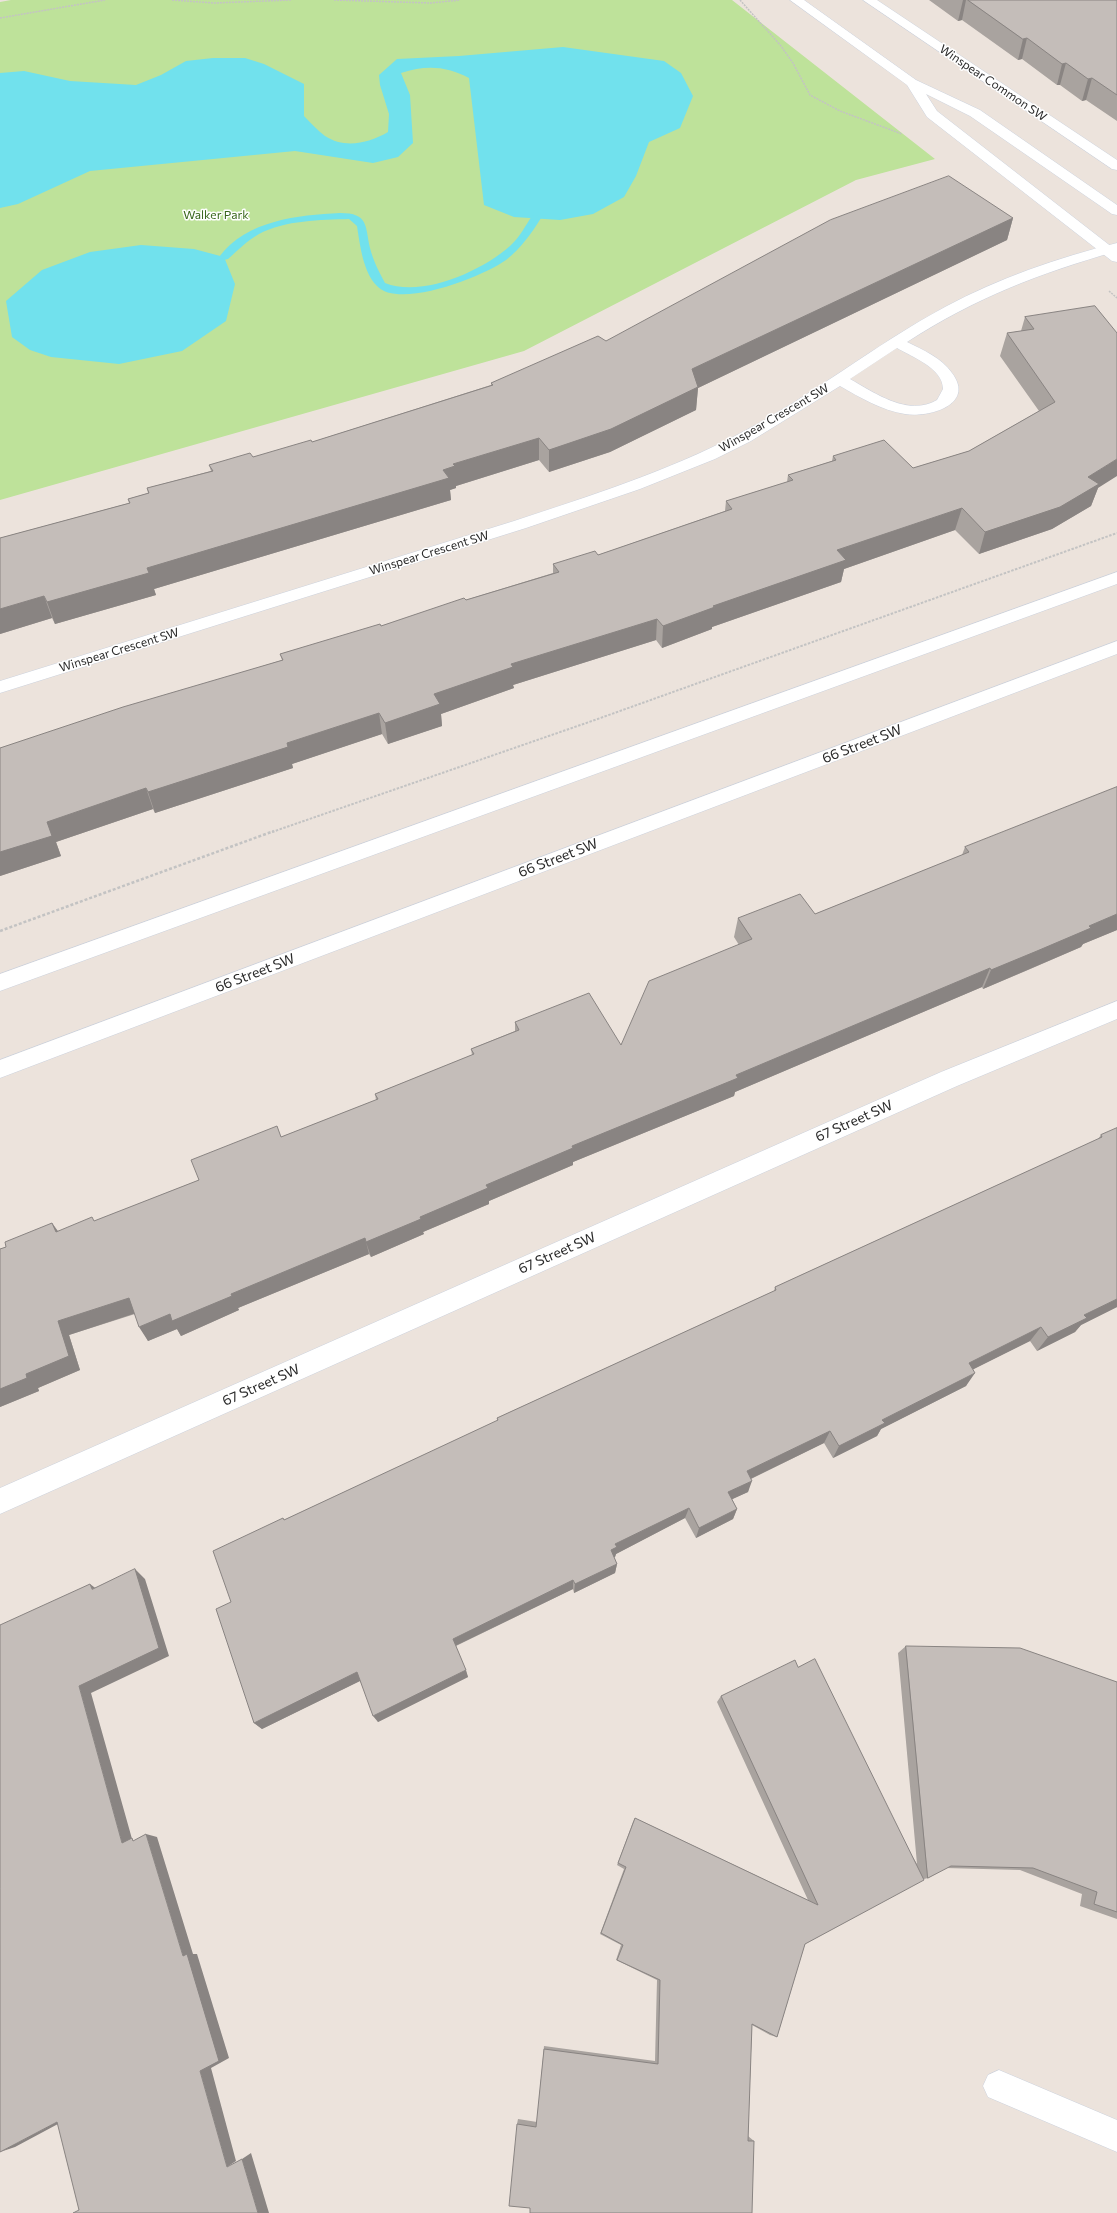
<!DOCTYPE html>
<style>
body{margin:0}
canvas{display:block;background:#ece3dc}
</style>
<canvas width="1117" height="2213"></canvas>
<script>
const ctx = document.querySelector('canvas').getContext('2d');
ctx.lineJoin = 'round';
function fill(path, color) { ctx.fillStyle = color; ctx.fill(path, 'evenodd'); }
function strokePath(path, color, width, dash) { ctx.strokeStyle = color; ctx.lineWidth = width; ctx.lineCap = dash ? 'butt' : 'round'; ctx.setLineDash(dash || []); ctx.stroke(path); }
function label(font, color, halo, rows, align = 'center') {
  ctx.font = font + ' Commissioner,sans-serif'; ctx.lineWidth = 3; ctx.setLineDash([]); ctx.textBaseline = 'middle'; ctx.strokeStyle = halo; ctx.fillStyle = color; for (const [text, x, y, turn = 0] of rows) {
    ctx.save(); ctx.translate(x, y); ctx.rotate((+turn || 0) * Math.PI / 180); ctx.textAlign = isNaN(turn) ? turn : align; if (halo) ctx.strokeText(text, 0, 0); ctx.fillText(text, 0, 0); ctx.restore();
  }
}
const green = new Path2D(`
 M11 0H732L935 159 856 180 524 351 0 500V2Z`);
const water = new Path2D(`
 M563 47 664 61 681 73 693 96 680 128 649 142 636 176 624 197 593 214 560 220 514 217 484 205 469 78C446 66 426 65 401 73L410 95 413 143 398 157 373 163 295 151 90 171 18 204 0 208V73L24 71 70 81 136 85 161 75 186 61 213 58H245L264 64 304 84V116C311 123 318 131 325 136 345 149 369 143 388 132L389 114 380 85 379 75 397 59 459 56Z
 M141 245 194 249 224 257 235 284 226 321 182 351 119 364 51 357 30 350 12 337 6 301 42 270 90 252Z`);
const stream = new Path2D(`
 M340 213C369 213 365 226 370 248 373 260 379 272 385 283 422 298 482 271 510 246 520 237 525 226 532 216L536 215 541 218C531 234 521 248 506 260 484 276 399 310 377 286 363 272 360 245 357 226L349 219C321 220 285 220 259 234 247 241 238 250 228 259L224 260 219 257C247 220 298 215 340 213Z`);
const pathFar2 = new Path2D(`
 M172 0 214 3 291 0
 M334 0 431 3 460 0
 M740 0 781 46 793 63 810 95 840 111 902 134
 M0 18 105 0
 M1109 291 1117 298`);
const pathFar1 = new Path2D(`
 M272 832 592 721 1117 533`);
const path = new Path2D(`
 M0 931 274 831`);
const street = new Path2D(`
 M863 0H877L1117 160V170L1112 169Z
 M1117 243V251C1038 274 977 297 907 342 923 350 942 358 952 373 976 405 928 418 905 414 881 410 861 398 840 386L751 441 715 459 640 489 526 528 0 693V681L514 521C590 496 668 471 739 434 811 397 874 345 945 307 999 278 1057 258 1117 243ZM897 348C912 357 943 368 943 389L937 400C908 417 875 393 850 379Z
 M1117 1001V1019L957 1086 0 1514V1488L941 1072Z
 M999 2070 1117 2120V2152L988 2097 983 2086 988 2075Z`);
const secondary = new Path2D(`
 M790 0H804L916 80 980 110 1117 205V215L1112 214 970 116 926 94 937 111 1117 251V262L1112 261 927 117 907 85Z
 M1117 572V584L0 991V974Z
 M1117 641V654L0 1078V1060Z`);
const wall = new Path2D(`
 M929 0H1117V121L1086 100 1082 101 1060 85H1057L1022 59 1018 60 962 20 958 21Z
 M1013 218 1007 240 698 388 696 410 610 452 549 472 539 460 456 486V488L450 490 451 500 154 589 156 595 55 624 52 618 0 634V538L129 503 128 499 148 493 147 488 211 471 209 465 253 457 312 442 491 385V383L606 341Z
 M1095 306 1098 488 1091 506 1052 529 979 554 955 530 844 569 841 582 712 627V629L662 648 656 640 513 685 514 688 441 714 442 726 388 744 382 734 292 764 293 768 155 813 153 809 56 842 61 856 0 876V748L282 660 280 654 381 626 553 573V564L598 555 725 511 726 501 787 482 788 475 832 461 833 456 913 468 969 451 1039 411 1000 356 1007 333 1021 331 1025 317Z
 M1117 787V930L1083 944 1081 947 1028 970 983 989 982 987 735 1092 734 1096 573 1162V1165L489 1201V1204L423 1232 424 1234 371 1257 369 1254 238 1308 239 1310 181 1336 177 1329 148 1341 135 1314 69 1335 80 1370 38 1388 39 1391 0 1407V1249L6 1247 52 1223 58 1231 95 1221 199 1180 281 1137 376 1100 375 1094 472 1055 471 1049 515 1031V1022L621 1045 739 945 734 937 738 918 815 914 962 855 965 847Z
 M1117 1128V1307L1081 1325 1075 1332 1037 1351 1030 1341 973 1369 966 1386 881 1429 877 1436 833 1458 824 1443 751 1479 748 1492 732 1499 737 1509 733 1519 696 1538 685 1518 616 1554 615 1557H614L617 1564 615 1573 574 1593 573 1589 456 1646 468 1677 378 1722 360 1681 262 1729 254 1723 231 1602 284 1520 497 1421V1418L774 1291 775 1287 1098 1139 1101 1135Z
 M906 1646 1117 1682V1919L1080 1906 1082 1894 1020 1870 946 1868 928 1878 924 1879 805 1944 777 2037 770 2035 752 2025 748 2136 754 2141 530 2208 517 2124 518 2119 537 2122 544 2046 655 2061 657 1980 616 1960 621 1945 600 1934 624 1869 617 1865 633 1822 635 1818 808 1900 717 1702 721 1696 798 1667 917 1864 898 1653Z`);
const shadedWall = new Path2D(`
 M963 0H966L962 20 958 21Z
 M1027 38 1022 59 1018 60 1023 39Z
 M1066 63 1060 85H1057L1062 64Z
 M1092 78 1086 100 1082 101 1088 79Z
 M1013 218 1007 240 698 388 696 410 610 452 549 472V450L692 369Z
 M539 438V460L456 486V488L450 490 451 500 154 589 156 595 55 624 47 602 147 568 443 470 453 464Z
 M1117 459V476L1098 488 1091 506 1052 529 979 554 985 532 1088 477Z
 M962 508 955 530 844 569 841 582 712 627V629L662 648 663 626 713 606 837 550Z
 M44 596 52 618 0 634V609Z
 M657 619 656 640 513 685 514 688 441 714 442 726 388 744 385 723 434 694 511 664Z
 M379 713 382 734 292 764 293 768 155 813 148 792 287 743Z
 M146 788 153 809 56 842 61 856 0 876V852L47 822Z
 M1117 914V930L1083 944 1081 947 983 989 991 970 1089 926Z
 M990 968 982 987 735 1092 734 1096 573 1162V1165L489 1201V1204L423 1232 424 1234 371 1257 366 1242 486 1185 572 1146 736 1075Z
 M52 1223 63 1239 56 1232Z
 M365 1238 369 1254 238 1308 239 1310 181 1336 177 1329 148 1341 139 1327 170 1314 231 1294Z
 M129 1298 139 1312 69 1335 80 1370 38 1388 39 1391 0 1407V1389L26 1374 58 1321Z
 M1117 1299V1307L1081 1325 1075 1332 1037 1351 1048 1337 1084 1315Z
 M1041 1327 1030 1341 960 1376 969 1363Z
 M975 1373 966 1386 881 1429 877 1436 833 1458 839 1446 882 1420Z
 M830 1431 824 1443 742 1483 747 1471Z
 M752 1481 748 1492 724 1503 728 1492Z
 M689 1508 685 1518 616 1554 615 1557 610 1559 611 1550 615 1544Z
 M737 1509 733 1519 696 1538 699 1528Z
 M617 1564 615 1573 574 1593 575 1584Z
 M135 1569 145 1579 169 1656 91 1693 134 1846 122 1843 79 1686Z
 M573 1580V1589L455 1646 453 1639Z
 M90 1584 102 1593 92 1589Z
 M466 1670 468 1677 378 1722 373 1716Z
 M357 1672 362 1680 262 1729 254 1723Z
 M146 1834 157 1837 193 1954H197L229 2058 211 2068 236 2161 227 2167 200 2071 183 1956Z
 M71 2117 15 2147 0 2152 57 2122Z
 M251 2153 269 2213H258L242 2159Z`);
const building = new Path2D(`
 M968 0H1117V95L1092 78 1088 79 1066 63 1062 64 1027 38 1023 39Z
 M949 176 1013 218 692 369 698 387 611 429 549 450 539 438 453 464 455 466 443 470 449 478 147 568 149 573 47 602 44 596 0 609V538L130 503 128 499 149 493 147 488 213 471 209 465 250 453 253 457 311 440 312 442 493 385 491 383 598 336 606 341 830 220Z
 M1095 306 1117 333V459L1088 477 1099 484 1060 507 985 532 962 508 837 550 846 560 713 606 715 607 663 626 657 619 511 664 513 667 434 694 440 704 385 723 379 713 287 743 288 747 148 792 146 788 47 822 52 836 0 852V748L123 707 283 660 280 654 380 624 381 626 464 598 466 600 559 572 553 564 595 551 598 555 732 509 726 501 793 480 788 475 836 460 833 456 884 440 913 468 969 451 1055 402 1007 333 1034 329 1025 317Z
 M1117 787V914L1089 926 1091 928 1037 951 991 970 990 968 736 1075 738 1078 572 1146 573 1148 486 1185 488 1188 420 1217 421 1219 366 1242 365 1238 231 1294 232 1296 172 1321 170 1314 139 1327 129 1298 58 1321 69 1356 26 1374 27 1378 0 1389V1249L6 1247 5 1242 52 1223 56 1232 92 1217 94 1221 199 1180 191 1160 277 1126 281 1137 378 1099 375 1094 474 1054 471 1049 519 1030 515 1022 589 993 621 1045 649 981 752 939 738 918 800 894 815 914 969 852 965 847Z
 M1117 1128V1299L1084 1315 1087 1318 1048 1337 1041 1327 969 1363 975 1373 882 1420 885 1423 839 1446 830 1431 747 1471 752 1481 728 1492 737 1509 699 1528 689 1508 615 1544 617 1547 611 1550 617 1564 575 1584 573 1580 453 1639 466 1670 373 1716 357 1672 254 1723 216 1609 231 1602 213 1551 283 1518 284 1520 498 1420 497 1418 776 1290 775 1287 1102 1137 1101 1135Z
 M135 1569 159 1648 79 1686 122 1843 132 1838 133 1841 146 1834 183 1956 187 1954 219 2061 200 2071 227 2167 242 2159 258 2213H73L79 2210 57 2122 0 2152V1625L90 1584 92 1589Z
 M906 1646 1020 1648 1117 1682V1912L1094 1904 1097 1892 1033 1868 951 1866 928 1878Z
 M815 1659 924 1880 805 1944 777 2037 752 2024 748 2141H754L752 2213H530V2208L509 2206 517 2124 536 2127 544 2049 658 2064 660 1980 617 1960 623 1945 601 1933 626 1867 618 1863 635 1818 818 1905 721 1696 795 1660 798 1667Z`);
const farStreetnames = [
 ["Winspear Common SW",993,83,34],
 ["Winspear Crescent SW",774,418,-30],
 ["Winspear Crescent SW",429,553,-17],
 ["Winspear Crescent SW",119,650,-17]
];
const farParknames = [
 ["Walker Park",216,215]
];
const streetNames = [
 ["66 Street SW",862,744,-21],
 ["66 Street SW",558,858,-21],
 ["66 Street SW",255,973,-21],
 ["67 Street SW",854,1121,-24],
 ["67 Street SW",557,1253,-24],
 ["67 Street SW",261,1385,-24]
];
fill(green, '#bee29a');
fill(water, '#71e1ed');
fill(stream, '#71e1ed');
strokePath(street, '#cbd1dc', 1);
strokePath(secondary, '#cbd1dc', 1);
strokePath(pathFar2, '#c3c3c3', 1.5, [2, 1]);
strokePath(pathFar1, '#c3c3c3', 2, [2.5, 1.5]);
strokePath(path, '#c3c3c3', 2.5, [3, 2]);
fill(street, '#fff');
fill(secondary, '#fff');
fill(wall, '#a9a39f');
fill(shadedWall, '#898482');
fill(building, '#c4bdb9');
strokePath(building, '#898482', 1);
label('12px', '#2a2a2a', '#fff', farStreetnames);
label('12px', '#38661b', '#fff', farParknames);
label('14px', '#2a2a2a', '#fff', streetNames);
</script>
